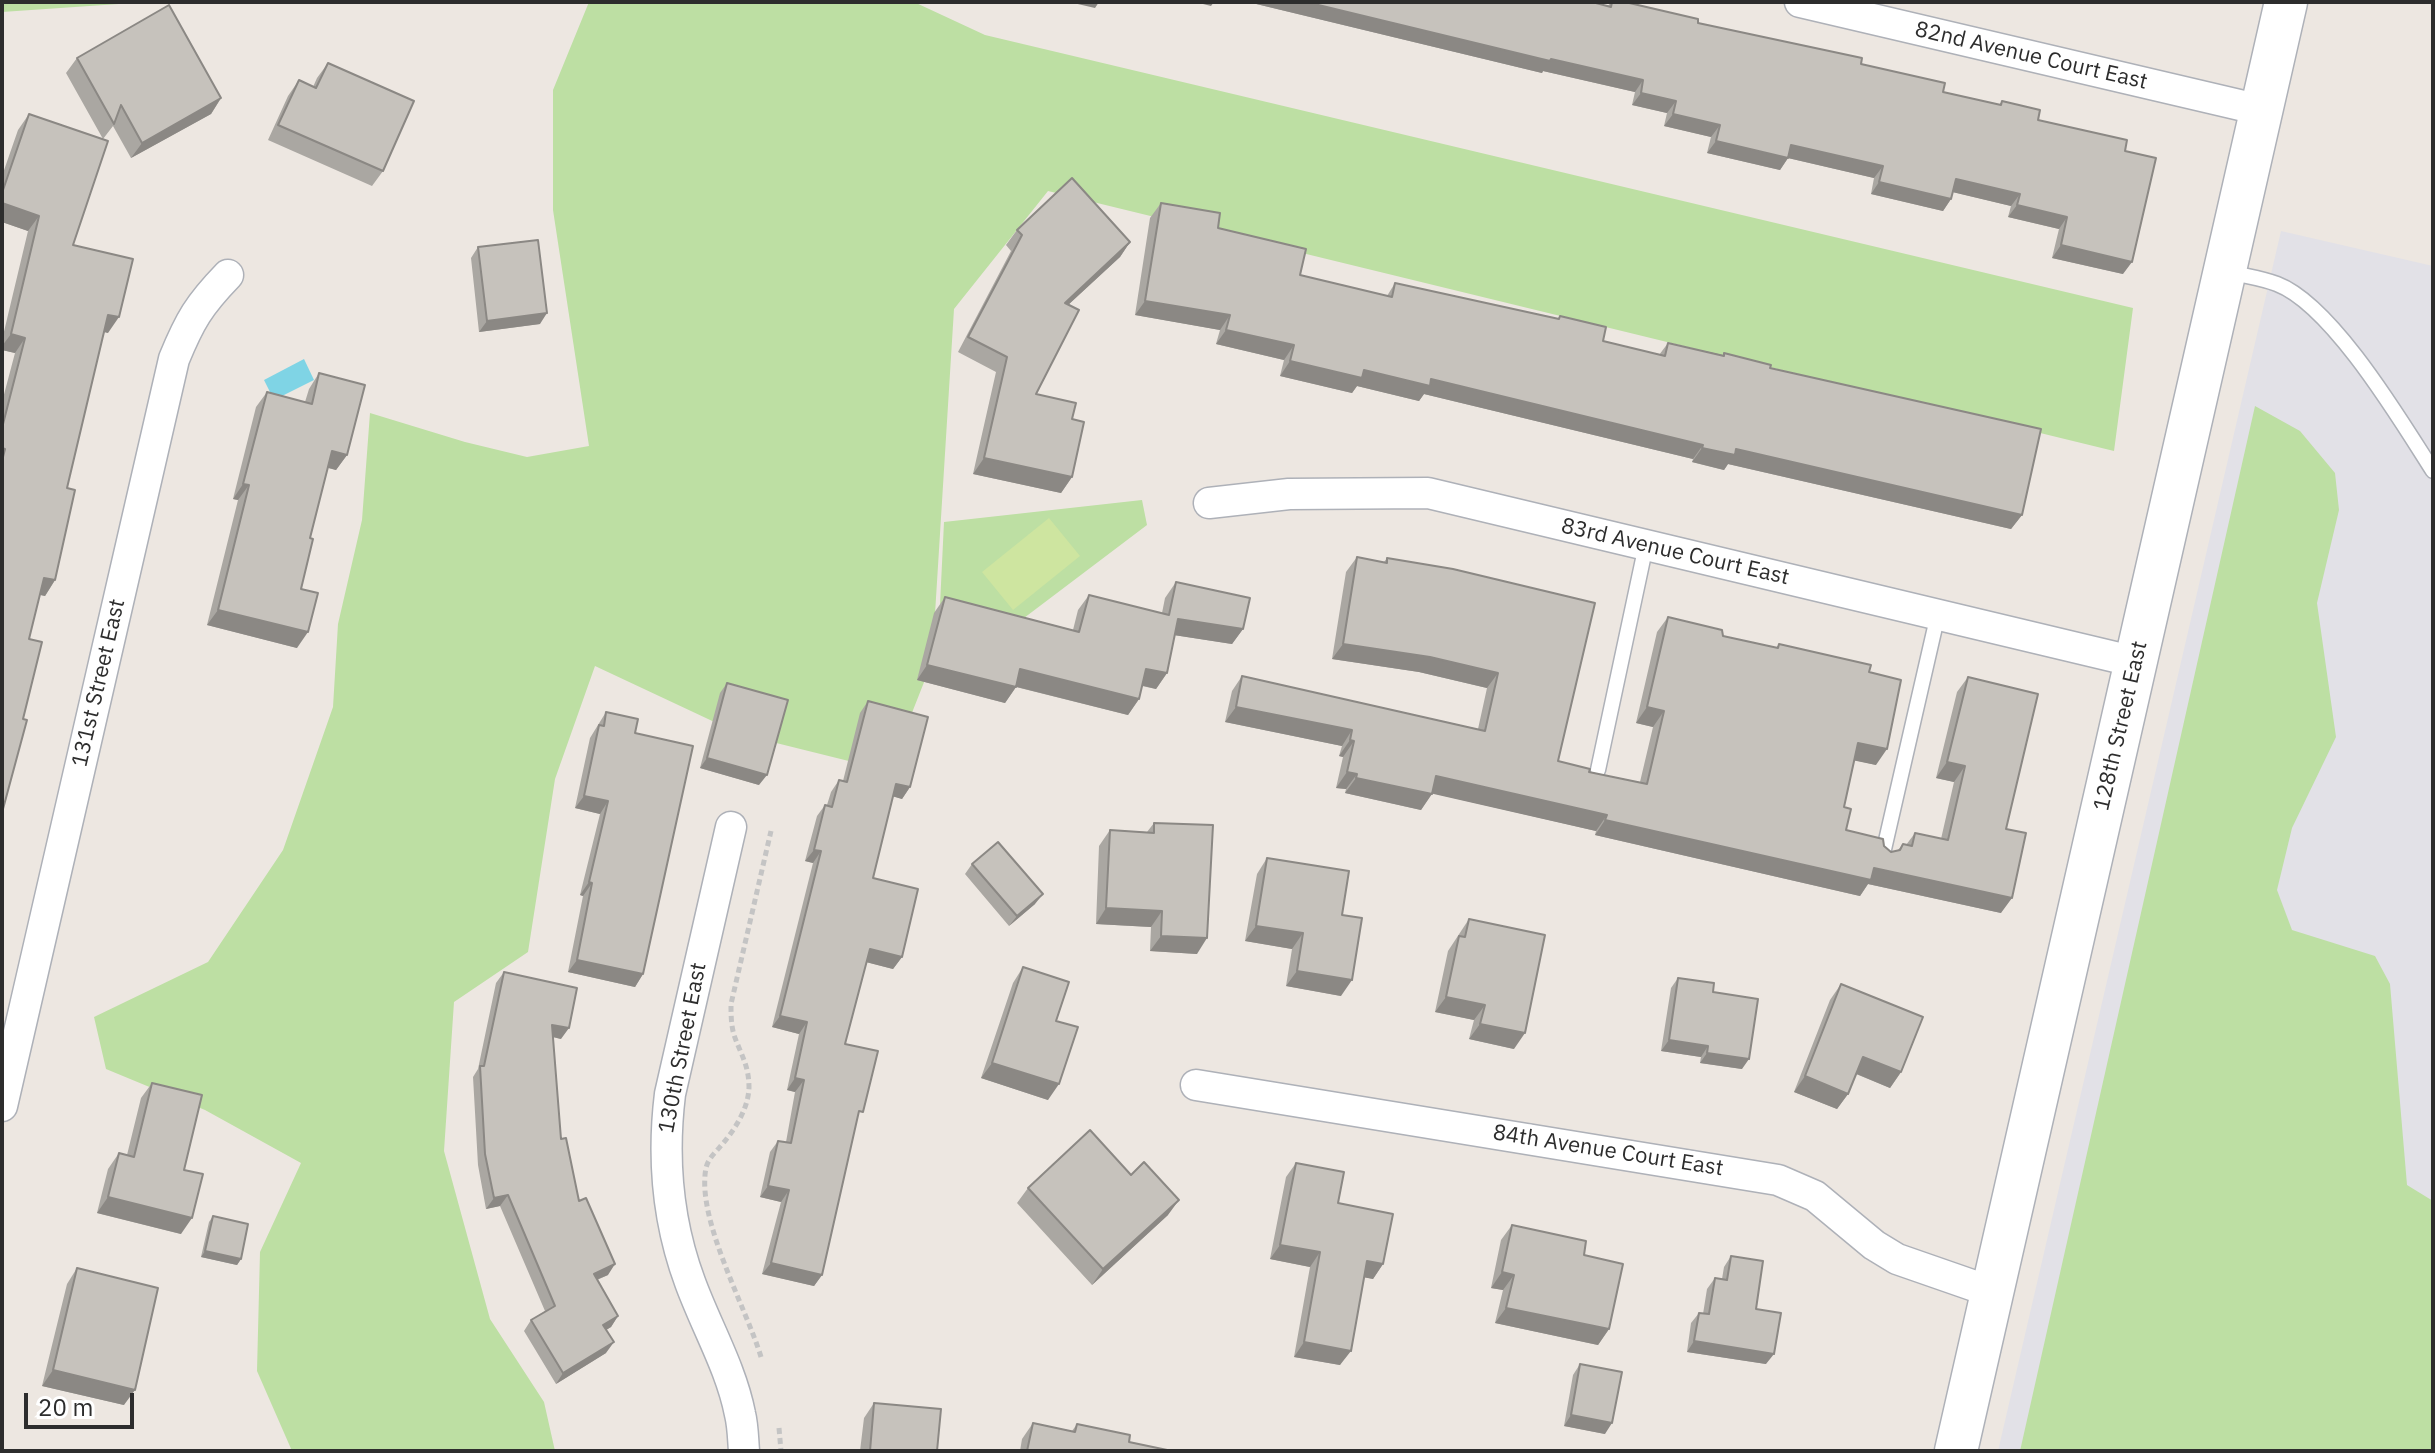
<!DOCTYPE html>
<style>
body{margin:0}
#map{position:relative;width:2435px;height:1453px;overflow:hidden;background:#ede7e1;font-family:"IBM Plex Sans",sans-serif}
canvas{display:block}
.frame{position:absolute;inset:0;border:4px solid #2d2d2d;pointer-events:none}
.scale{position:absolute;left:24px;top:1393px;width:110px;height:36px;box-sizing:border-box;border:4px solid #2d2d2d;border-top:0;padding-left:10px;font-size:24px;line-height:28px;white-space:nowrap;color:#2d2d2d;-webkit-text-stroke:6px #fff;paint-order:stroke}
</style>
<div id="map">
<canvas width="2435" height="1453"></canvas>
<div class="frame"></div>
<div class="scale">20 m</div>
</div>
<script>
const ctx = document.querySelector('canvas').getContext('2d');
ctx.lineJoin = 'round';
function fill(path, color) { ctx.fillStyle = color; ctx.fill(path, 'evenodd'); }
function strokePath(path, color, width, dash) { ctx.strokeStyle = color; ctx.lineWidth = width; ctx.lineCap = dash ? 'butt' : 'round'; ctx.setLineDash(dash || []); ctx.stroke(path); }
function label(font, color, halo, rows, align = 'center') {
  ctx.font = font + ' "IBM Plex Sans",sans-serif'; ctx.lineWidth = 8; ctx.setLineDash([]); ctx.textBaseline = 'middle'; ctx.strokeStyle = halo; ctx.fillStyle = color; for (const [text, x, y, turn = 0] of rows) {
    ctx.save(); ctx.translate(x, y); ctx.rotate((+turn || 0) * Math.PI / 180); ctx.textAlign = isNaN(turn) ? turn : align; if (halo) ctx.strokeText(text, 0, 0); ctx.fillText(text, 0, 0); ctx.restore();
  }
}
const industrial = new Path2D(`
 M2281 231 2433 266V1451H1998Z`);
const green = new Path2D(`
 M2 2H148L2 12Z
 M589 2H914L985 35 2133 308 2114 451 1048 191 954 309 932 662 889 771 740 734 595 666 555 779 528 952 454 1002 444 1151 490 1319 544 1402 555 1451H292L257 1371 260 1252 301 1163 205 1110 106 1069 94 1017 208 962 283 850 333 707 338 624 362 520 370 413 465 442 527 457 589 446 553 210V90Z
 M2255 406 2300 431 2335 473 2339 510 2317 603 2336 737 2292 828 2277 890 2292 930 2375 956 2390 984 2407 1185 2433 1201V1451H2020Z
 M1142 500 1147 525 1020 621 940 605 944 522Z`);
const pitch = new Path2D(`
 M1049 518 1080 556 1013 610 982 572Z`);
const water = new Path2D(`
 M304 359 314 380 274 400 264 380Z`);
const path = new Path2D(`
 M761 1357C746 1307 696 1219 706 1168 708 1159 714 1154 719 1148 734 1131 748 1110 749 1088 749 1065 741 1055 734 1035 731 1025 731 1014 731 1004L771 831
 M779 1428 781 1451`);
const lane = new Path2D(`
 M2229 272C2245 276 2262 278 2277 284 2332 305 2401 421 2433 471
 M1598 770 1646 545
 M1882 858 1938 614`);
const street = new Path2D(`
 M1800 2 2261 110
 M1209 503 1289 494 1428 493 2136 662
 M731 827 670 1094C662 1159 667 1220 690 1282 706 1326 731 1368 740 1414 743 1426 743 1439 744 1451
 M1196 1085 1778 1180 1815 1196 1874 1245 1897 1259 1992 1292
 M2 1106 174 359C190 320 199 305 228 275`);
const secondary = new Path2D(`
 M1956 1451 2286 2`);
const wall = new Path2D(`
 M1248 2H1592L1608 6 1611 2H1625L1698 23 1861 64 1943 92 1999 105 2002 101 2038 120 2125 151 2123 274 2052 258 2059 229 2008 217 2011 206 1953 192 1951 199 1943 211 1871 194 1874 178 1788 158 1780 170 1707 153 1711 137 1664 126 1667 113 1632 105 1635 92 1543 71 1542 73Z
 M77 58 221 98 211 114 131 158 113 126 103 139 66 73Z
 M328 63 383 171 372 186 268 140 288 96 299 80 313 87 317 78Z
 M29 114 73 245 108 333 104 332 67 488 55 580 45 596 40 595 29 639 23 719 2 811V402L15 353 2 350V340L28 231 2 222V176L18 130Z
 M1161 203 1218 228 1300 275 1387 296 1395 283 1558 319 1560 316 1603 341 1659 355 1668 343 1723 355 1724 353 1770 368 2022 515 2011 529 1728 464 1724 470 1692 462 1693 459 1424 394 1419 401 1357 386 1352 393 1280 376 1284 360 1216 344 1220 330 1135 315 1150 218Z
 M1017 230 1130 242 1120 257 1069 304 1036 394 1072 419V477L1061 493 973 474 996 372 958 352 1011 251 1006 245Z
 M478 247 540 324 479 332 471 258Z
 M319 373 347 455 336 470 328 468 310 538 301 589 297 648 207 625 238 500 233 499 256 407 267 392 305 402 309 389Z
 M1357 557 1384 562 1387 558 1453 569 1558 761 1589 772 1640 782 1653 727 1636 723 1657 632 1668 617 1723 636 1776 648 1779 644 1869 672 1876 765 1854 760 1844 807 1846 830 1884 846 1891 852 1898 850 1903 844 1906 845 1915 833 1941 839 1954 782 1936 778 1957 692 1968 677 2006 829 2001 913 1868 884 1860 896 1595 835 1596 831 1432 793 1421 810 1345 793 1346 789 1336 788 1343 757 1339 756 1342 746 1225 722 1232 691 1242 676 1478 729 1487 688 1419 672 1332 659 1346 572Z
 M1176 582 1243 629 1232 644 1174 635 1167 673 1156 689 1142 686 1139 699 1128 715 1016 687 1005 703 917 680 934 613 945 597 1073 630 1078 610 1089 595 1162 613 1165 598Z
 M727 683 759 785 700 768 720 693Z
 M868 701 910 787 902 799 893 796 873 878 902 957 893 969 866 962 845 1044 857 1121 822 1275 814 1286 762 1274 781 1202 760 1197 770 1152 778 1141 786 1142 795 1092 787 1090 799 1034 772 1027 813 863 805 861 817 816 825 805H827L831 792 839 780 843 781 860 713Z
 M606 712 635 733 643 974 635 987 568 972 583 896 580 895 600 814 575 808 590 738Z
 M1154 823 1197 954 1150 951 1151 927 1096 924 1099 846 1110 830 1147 832Z
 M1267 858 1342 915 1341 996 1286 986 1292 949 1245 941 1257 874Z
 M972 864 1035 904 1009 926 965 874Z
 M1469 919 1514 1049 1469 1039 1474 1020 1435 1012 1448 951Z
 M1023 967 1056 1021 1048 1100 981 1078 1013 983Z
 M504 972 561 1039 553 1037 561 1139 579 1201 608 1275 597 1280 618 1316 611 1327 606 1330V1353L556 1384 524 1331 531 1320 545 1311 500 1206 486 1209 478 1165 473 1077 478 1069 496 983Z
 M1678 978 1713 992 1742 1069 1700 1063 1701 1057 1661 1051 1671 988Z
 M1841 984 1901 1072 1890 1088 1856 1074 1848 1094 1837 1109 1794 1092 1830 1000Z
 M152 1083 184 1170 181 1234 97 1213 108 1169 119 1153 127 1155 141 1098Z
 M1296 1163 1338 1203 1383 1264 1373 1279 1364 1277 1340 1365 1294 1357 1310 1267 1270 1259 1286 1177Z
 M1028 1188 1168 1215 1092 1285 1017 1203Z
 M213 1216 241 1259 237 1265 201 1257 209 1222Z
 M1512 1225 1584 1255 1609 1329 1598 1345 1495 1323 1503 1290 1491 1288 1501 1240Z
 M1731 1256 1756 1309 1766 1364 1687 1352 1691 1323 1699 1313 1703 1314 1707 1289 1715 1278 1722 1279 1724 1267Z
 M77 1268 124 1405 42 1386 67 1284Z
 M1580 1364 1605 1434 1564 1426 1573 1375Z
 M874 1403 937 1451H860L864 1418Z
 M1033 1423 1072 1431 1077 1424 1129 1442 1172 1451H1020L1022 1439Z`);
const shadedWall = new Path2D(`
 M1069 2H1099L1095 8Z
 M1195 2H1214L1211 6Z
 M1248 2H1306L1643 80 1635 92 1543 71 1542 73Z
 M1641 93 1676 101 1667 113 1632 105Z
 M221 98 211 114 131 158 142 143Z
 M1673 114 1720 125 1711 137 1664 126Z
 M1716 141 1791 145 1883 166 1874 178 1788 158 1780 170 1707 153Z
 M1956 179 2020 194 2011 206 1948 191Z
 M1879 182 1951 199 1943 211 1871 194Z
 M2 203 39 216 28 231 2 222Z
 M2017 205 2067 217 2059 229 2008 217Z
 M1130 242 1120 257 1054 318 1065 303Z
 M2061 245 2132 262 2123 274 2052 258Z
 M1145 301 1230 315 1220 330 1135 315Z
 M547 313 540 324 479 332 487 321Z
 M108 315 119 317 108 333 98 330Z
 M1226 330 1294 345 1284 360 1216 344Z
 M11 334 25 338 15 353 2 350V346Z
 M1290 361 1431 379 1703 445 1693 459 1424 394 1419 401 1357 386 1352 393 1280 376Z
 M1702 448 1736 449 2022 515 2011 529 1728 464 1724 470 1692 462Z
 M332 451 347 455 336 470 322 466Z
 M984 458 1072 477 1061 493 973 474Z
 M243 484 249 485 238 500 233 499Z
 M44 578 55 580 45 596 33 593Z
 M218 610 308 632 297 648 207 625Z
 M1178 619 1243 629 1232 644 1167 634Z
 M1343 644 1430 657 1498 673 1487 688 1419 672 1332 659Z
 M927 665 1016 687 1005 703 917 680Z
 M1020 669 1139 699 1128 715 1009 685Z
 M1146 669 1167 673 1156 689 1136 684Z
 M1236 707 1352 730 1342 746 1225 722Z
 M1647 707 1664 711 1653 727 1636 723Z
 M1350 740 1354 741 1343 757 1339 756Z
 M1858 743 1887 749 1876 765 1847 759Z
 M707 758 767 775 759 785 700 768Z
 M1947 762 1965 766 1954 782 1936 778Z
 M1347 772 1357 774 1346 789 1336 788Z
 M1436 776 1607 815 1596 831 1425 792Z
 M1356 778 1432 794 1421 810 1345 793Z
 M896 784 910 787 902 799 888 795Z
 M584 796 608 801 600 814 575 808Z
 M1605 820 1874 868 2012 898 2001 913 1868 884 1860 896 1595 835Z
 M814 850 821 851 813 863 805 861Z
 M589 882 592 883 583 896 580 895Z
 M1043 894 1035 904 1009 926 1017 916Z
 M1106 908 1162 911 1151 927 1096 924Z
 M1256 926 1303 933 1292 949 1245 941Z
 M1161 936 1207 938 1197 954 1150 951Z
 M870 949 902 957 893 969 862 961Z
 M577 960 643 974 635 987 568 972Z
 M1297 971 1352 980 1341 996 1286 986Z
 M1446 997 1485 1005 1474 1020 1435 1012Z
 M780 1016 807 1022 799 1034 772 1027Z
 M1480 1024 1525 1033 1514 1049 1469 1039Z
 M552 1025 569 1028 561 1039 545 1035Z
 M1669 1040 1708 1046 1701 1057 1661 1051Z
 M1707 1053 1749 1059 1742 1069 1700 1063Z
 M1863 1057 1901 1072 1890 1088 1852 1072Z
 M992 1063 1059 1084 1048 1100 981 1078Z
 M1805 1076 1848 1094 1837 1109 1794 1092Z
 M795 1078 804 1080 795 1092 787 1090Z
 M768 1186 789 1190 781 1202 760 1197Z
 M508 1195 500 1206 486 1209 494 1198Z
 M108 1197 192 1218 181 1234 97 1213Z
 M1179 1200 1168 1215 1092 1285 1103 1269Z
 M1280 1245 1320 1252 1310 1267 1270 1259Z
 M205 1251 241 1259 237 1265 201 1257Z
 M1367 1261 1383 1264 1373 1279 1357 1276Z
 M771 1263 822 1275 814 1286 762 1274Z
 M615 1264 608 1275 586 1284 594 1274Z
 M1502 1272 1514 1275 1503 1290 1491 1288Z
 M1506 1308 1609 1329 1598 1345 1495 1323Z
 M618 1316 611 1327 596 1336 603 1325Z
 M1694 1341 1774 1354 1766 1364 1687 1352Z
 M614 1342 606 1353 556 1384 563 1373Z
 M1304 1342 1351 1351 1340 1365 1294 1357Z
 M53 1370 135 1390 124 1405 42 1386Z
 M1571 1415 1612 1423 1605 1434 1564 1426Z`);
const building = new Path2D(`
 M1306 2H1592L1611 7 1612 2H1625L1698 19V23L1862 58 1861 64 1945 83 1943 92 2001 105 2002 101 2040 110 2038 120 2127 140 2125 151 2156 158 2132 262 2061 245 2067 217 2017 205 2020 194 1956 179 1951 199 1879 182 1883 166 1791 145 1788 158 1716 141 1720 125 1673 114 1676 101 1641 93 1643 80 1551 59 1550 61Z
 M169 5 221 98 142 143 121 105 114 124 77 58Z
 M328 63 414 101 383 171 278 125 299 80 316 88Z
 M29 114 108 141 73 245 133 259 119 317 108 315 67 488 75 490 55 580 44 578 29 639 42 642 23 719 27 720 3 809H2V461L5 449 2 448V428L25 338 11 334 39 216 2 203V193Z
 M1072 178 1130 242 1065 303 1079 310 1036 394 1076 403 1072 419 1084 422 1072 477 984 458 1007 357 968 337 1022 235 1017 230Z
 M1161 203 1220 213 1218 228 1306 249 1300 275 1392 297 1395 283 1559 319 1560 316 1606 327 1603 341 1665 356 1668 343 1724 356V353L1771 365 1770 368 2041 429 2022 515 1736 449 1735 455 1702 448 1703 445 1431 379 1430 386 1364 370 1362 378 1290 361 1294 345 1226 330 1230 315 1145 301Z
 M538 240 547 313 487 321 478 247Z
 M319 373 365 385 347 455 332 451 310 538 313 539 301 589 318 593 308 632 218 610 249 485 243 484 267 392 312 404Z
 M1357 557 1387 563V558L1453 569 1595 603 1558 761 1590 769 1589 772 1647 784 1664 711 1647 707 1668 617 1722 630 1723 636 1778 648 1779 644 1871 665 1869 672 1901 680 1887 749 1858 743 1844 807 1851 809 1846 830 1883 839 1884 846 1891 852 1900 850 1903 844 1912 846 1915 833 1948 840 1965 766 1947 762 1968 677 2038 694 2006 829 2026 833 2012 898 1874 868 1871 880 1605 820 1607 815 1436 776 1432 794 1356 778 1357 774 1347 772 1354 741 1350 740 1352 730 1236 707 1242 676 1485 731 1498 673 1430 657 1343 644Z
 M1176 582 1250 598 1243 629 1178 619 1167 673 1146 669 1139 699 1020 669 1016 687 927 665 945 597 1079 632 1089 595 1169 615Z
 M727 683 788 700 767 775 707 758Z
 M868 701 928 717 910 787 896 784 873 878 918 889 902 957 870 949 845 1044 878 1051 863 1112 859 1111 822 1275 771 1263 789 1190 768 1186 778 1141 791 1143 804 1080 795 1078 807 1022 780 1016 821 851 814 850 825 805 832 807 839 780 847 782Z
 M606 712 638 719 635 733 693 746 643 974 577 960 592 883 589 882 608 801 584 796 599 725 604 726Z
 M1154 823 1213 825 1207 938 1161 936 1162 911 1106 908 1110 830 1154 833Z
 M998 842 1043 894 1017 916 972 864Z
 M1267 858 1349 871 1342 915 1362 918 1352 980 1297 971 1303 933 1256 926Z
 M1469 919 1545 935 1525 1033 1480 1024 1485 1005 1446 997 1459 936 1465 937Z
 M1023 967 1069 982 1056 1021 1078 1027 1059 1084 992 1063Z
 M504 972 577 988 569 1028 552 1025 561 1139 566 1138 579 1201 586 1198 615 1264 594 1274 618 1316 603 1325 614 1342 563 1373 531 1320 555 1306 508 1195 494 1198 485 1154 480 1066H484Z
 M1678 978 1714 983 1713 992 1758 999 1749 1059 1707 1053 1708 1046 1669 1040Z
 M1841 984 1923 1017 1901 1072 1863 1057 1848 1094 1805 1076Z
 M152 1083 202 1095 184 1170 203 1174 192 1218 108 1197 119 1153 134 1157Z
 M1090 1130 1131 1175 1144 1162 1179 1200 1103 1269 1028 1188Z
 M1296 1163 1344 1172 1338 1203 1393 1214 1383 1264 1367 1261 1351 1351 1304 1342 1320 1252 1280 1245Z
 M213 1216 248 1224 241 1259 205 1251Z
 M1512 1225 1586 1241 1584 1255 1623 1264 1609 1329 1506 1308 1514 1275 1502 1272Z
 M1731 1256 1763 1261 1756 1309 1781 1313 1774 1354 1694 1341 1699 1313 1709 1314 1715 1278 1727 1280Z
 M77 1268 158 1288 135 1390 53 1370Z
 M1580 1364 1622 1372 1612 1423 1571 1415Z
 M874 1403 941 1409 937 1451H870Z
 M1033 1423 1075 1432 1077 1424 1130 1435 1129 1442 1172 1451H1027Z`);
const streetNames = [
 ["82nd Avenue Court East",2031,56,13],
 ["83rd Avenue Court East",1675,552,13],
 ["131st Street East",99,683,-77],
 ["128th Street East",2121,726,-77],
 ["130th Street East",683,1048,-79],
 ["84th Avenue Court East",1608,1151,9]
];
fill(industrial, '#e2e1e7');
fill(green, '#bddfa3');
fill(pitch, '#cee5a0');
fill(water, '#7fd4e5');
strokePath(lane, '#aeb1b8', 17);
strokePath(street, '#aeb1b8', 33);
strokePath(secondary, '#aeb1b8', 45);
strokePath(path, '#c4c4c4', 5, [6, 4]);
strokePath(lane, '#fff', 14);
strokePath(street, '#fff', 30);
strokePath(secondary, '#fff', 42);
fill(wall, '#aaa7a2');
fill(shadedWall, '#8b8884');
fill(building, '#c6c2bc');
strokePath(building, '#8b8884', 2);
label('22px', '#2d2d2d', '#fff', streetNames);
</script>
